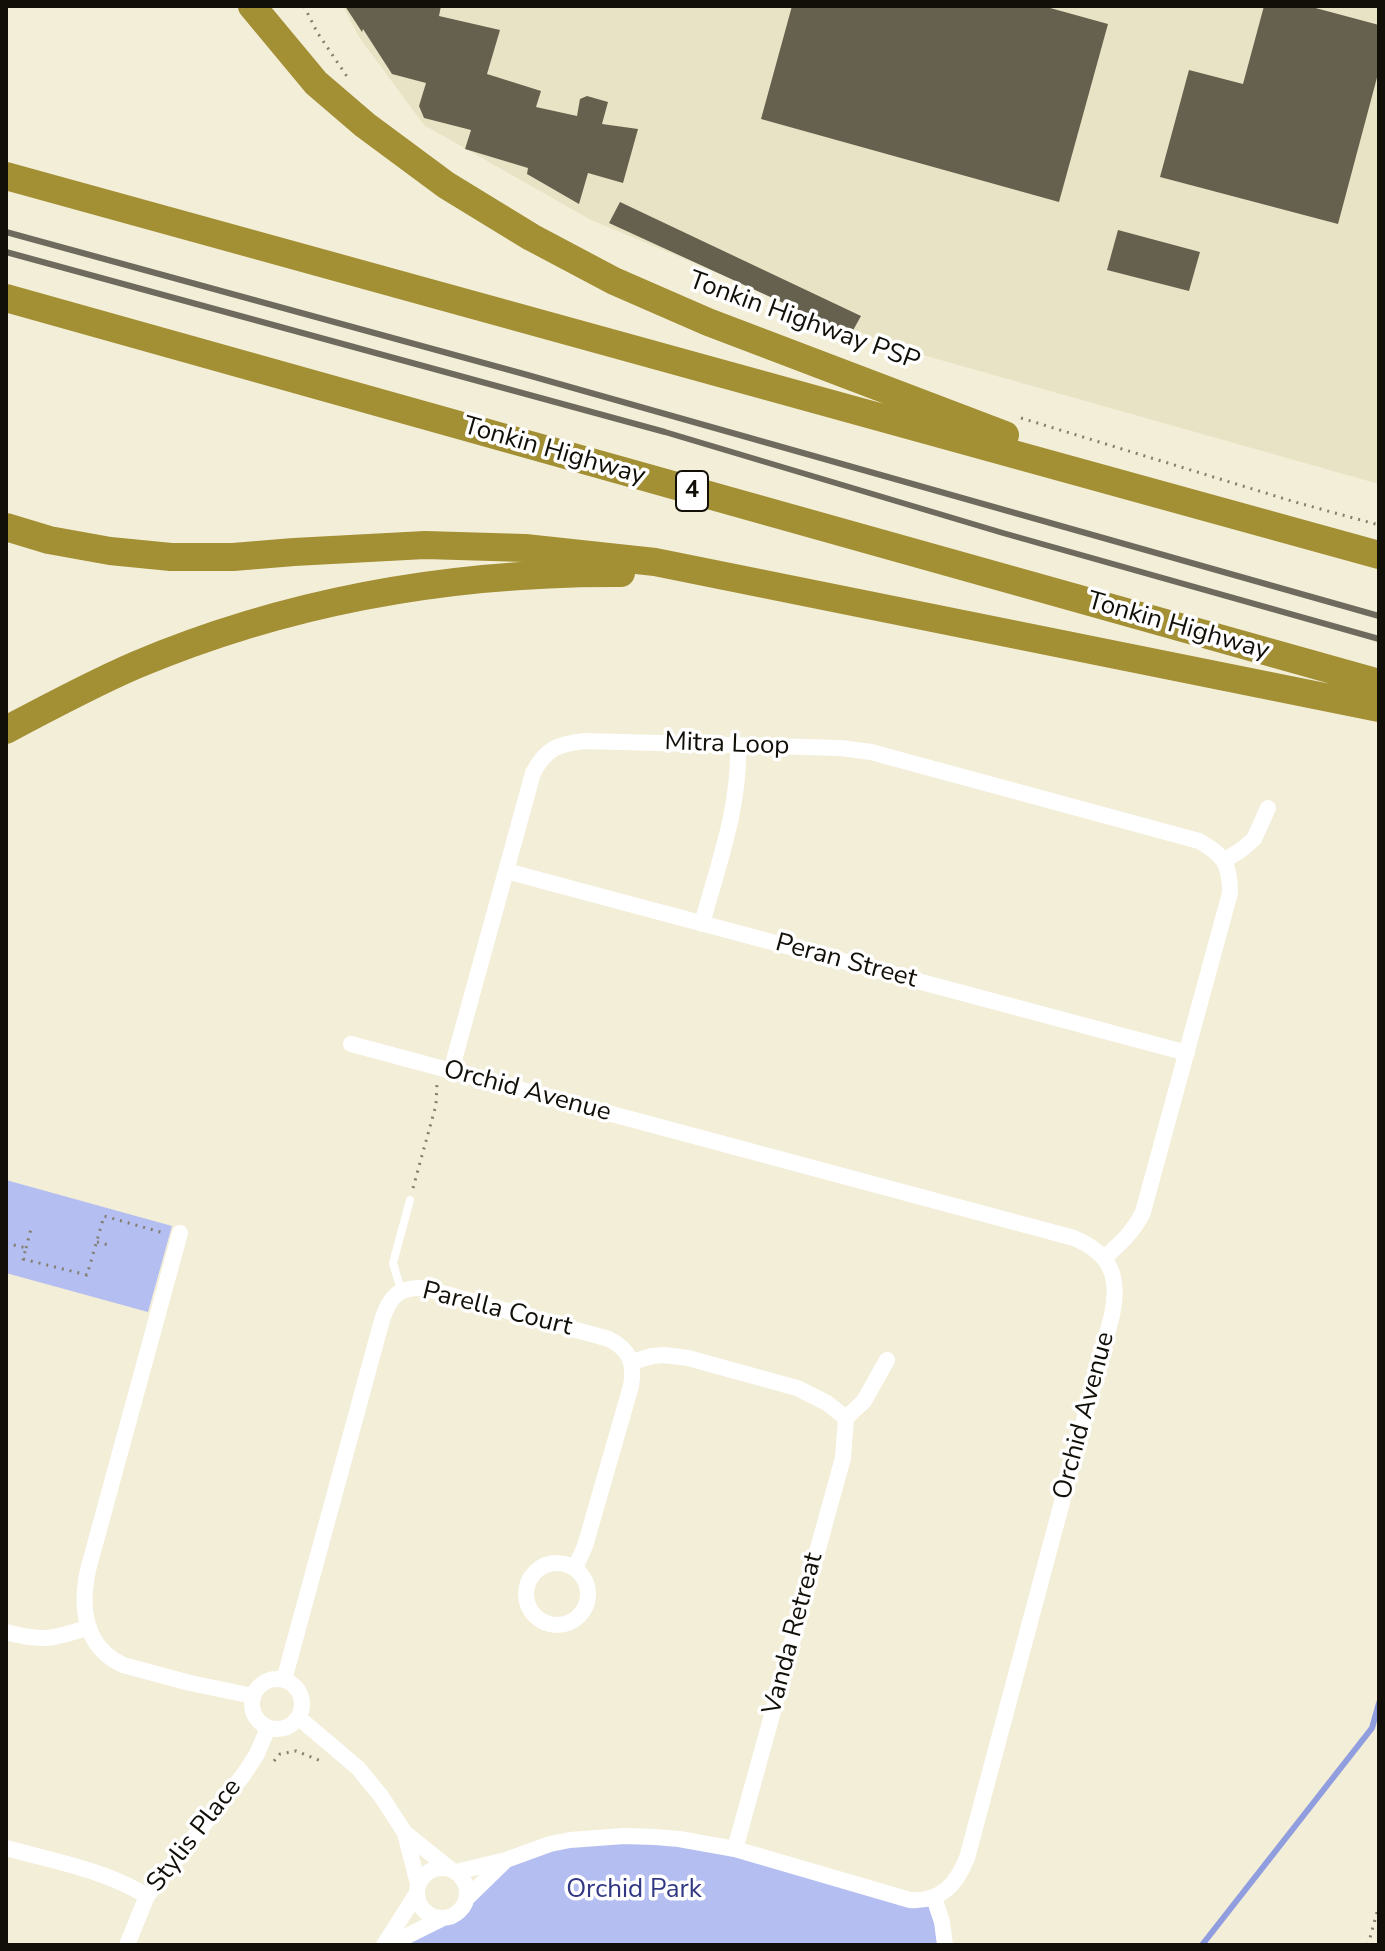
<!DOCTYPE html>
<style>
body{margin:0}
#map{position:relative;width:1385px;height:1951px;overflow:hidden;background:#f3eed8;font-family:"Nunito Sans",sans-serif}
canvas{display:block}
.frame{position:absolute;inset:0;border:8px solid #110f08;pointer-events:none}
</style>
<div id="map">
<canvas width="1385" height="1951"></canvas>
<div class="frame"></div>
</div>
<script>
const ctx = document.querySelector('canvas').getContext('2d');
ctx.lineJoin = 'round';
function fill(path, color) { ctx.fillStyle = color; ctx.fill(path, 'evenodd'); }
function strokePath(path, color, width, dash) { ctx.strokeStyle = color; ctx.lineWidth = width; ctx.lineCap = dash ? 'butt' : 'round'; ctx.setLineDash(dash || []); ctx.stroke(path); }
function label(font, color, halo, rows, align = 'center') {
  ctx.font = font + ' "Nunito Sans",sans-serif'; ctx.lineWidth = 7; ctx.setLineDash([]); ctx.textBaseline = 'middle'; ctx.strokeStyle = halo; ctx.fillStyle = color; for (const [text, x, y, turn = 0] of rows) {
    ctx.save(); ctx.translate(x, y); ctx.rotate((+turn || 0) * Math.PI / 180); ctx.textAlign = isNaN(turn) ? turn : align; if (halo) ctx.strokeText(text, 0, 0); ctx.fillText(text, 0, 0); ctx.restore();
  }
}
const built = new Path2D(`
 M343 6H1379V484L898 348 591 220 424 125 359 37Z`);
const green = new Path2D(`
 M6 1180 172 1226 148 1312 6 1273Z
 M655 1837 934 1898 945 1945H389L458 1912 463 1907 466 1899 528 1851Z`);
const stream = new Path2D(`
 M1202 1945 1372 1728 1379 1703`);
const building = new Path2D(`
 M345 6H441L439 16 500 30 487 74 541 91 536 107 577 116 580 99 587 96 608 102 602 124 638 129 623 183 588 173 579 204 527 174 528 168 465 149 471 130 424 118 419 106 426 83 392 74 363 29 362 32Z
 M792 6H1043L1108 24 1059 202 761 119Z
 M1264 6H1308L1379 25V70L1338 224 1160 177 1189 70 1243 84Z
 M620 202 861 316 851 334 609 223Z
 M1118 230 1200 252 1189 291 1107 270Z`);
const path = new Path2D(`
 M304 6 317 32 348 78
 M1021 418 1295 502 1379 525
 M413 1188 436 1105 437 1083
 M97 1242 109 1245
 M6 1243 26 1248 23 1259 87 1275 104 1216 164 1233
 M26 1248 32 1225
 M274 1761 280 1754 296 1751 321 1761
 M1368 1945 1379 1905`);
const lane = new Path2D(`
 M401 1290 393 1263 410 1200`);
const street = new Path2D(`
 M1225 860 1241 850 1254 839 1268 808
 M506 871 1187 1053
 M702 924C718 865 740 807 738 746
 M351 1044 1074 1238C1111 1254 1120 1276 1112 1315L967 1858C956 1885 941 1902 910 1900L735 1849 679 1839 655 1837 624 1836 570 1840 550 1844 506 1860 456 1872
 M451 1071 533 773C546 748 558 744 585 741L841 748 871 752 1199 841C1224 855 1230 864 1230 893L1143 1212C1134 1231 1121 1243 1104 1258
 M180 1233 88 1570C80 1608 84 1647 123 1665L190 1683 253 1696
 M632 1362 652 1356 664 1355 688 1358 797 1388 827 1403 846 1418 843 1458 735 1849
 M846 1418 864 1401 887 1360
 M526 1594a31 31 0 1 1 62 0a31 31 0 1 1-62 0Z
 M6 1632C42 1642 54 1639 89 1627
 M252 1704a25 25 0 1 1 50 0a25 25 0 1 1-50 0Z
 M284 1680 382 1320C390 1296 398 1287 424 1288L609 1339C630 1350 635 1363 631 1386L585 1546 575 1568
 M299 1718 358 1768 381 1796 405 1833 450 1869
 M405 1833 418 1884
 M6 1848C54 1861 105 1870 147 1896
 M417 1893a25 25 0 1 1 50 0a25 25 0 1 1-50 0Z
 M934 1898 942 1922 945 1945
 M466 1899 505 1861
 M127 1945 147 1896 244 1774 257 1754 268 1728
 M384 1945 417 1893
 M389 1945 443 1918`);
const highway = new Path2D(`
 M252 6 316 83 365 125 446 185 531 237 614 281 708 322 1005 435
 M6 176 1379 555
 M6 298 1379 683
 M6 527 49 540 110 551 171 557H233L294 552 425 545 525 548 655 562 1379 708
 M6 730C49 707 92 684 136 665 290 600 455 572 621 573`);
const rail = new Path2D(`
 M6 232 524 374 1379 616
 M6 252 665 432 1003 533 1379 639`);
const shields = [
 [692,491,32]
];
const shieldNames = [
 ["4",692,491]
];
const streetNames = [
 ["Tonkin Highway PSP",804,322,20],
 ["Tonkin Highway",554,452,16],
 ["Tonkin Highway",1178,627,16],
 ["Mitra Loop",727,745,2],
 ["Peran Street",846,962,15],
 ["Orchid Avenue",527,1092,15],
 ["Parella Court",497,1310,14],
 ["Orchid Avenue",1085,1416,-75],
 ["Vanda Retreat",794,1634,-75],
 ["Stylis Place",195,1836,-52]
];
const parkNames = [
 ["Orchid Park",634,1891]
];
fill(built, '#e9e3c5');
fill(green, '#b4bef1');
strokePath(stream, '#909dde', 6);
fill(building, '#65614e');
strokePath(path, '#837f71', 3, [2, 6]);
strokePath(lane, '#fff', 8);
strokePath(street, '#fff', 16);
strokePath(highway, '#a38f34', 28);
strokePath(rail, '#6e6a5d', 6);
for (const [x, y, w] of shields) { const box = new Path2D(); box.roundRect(x - w / 2, y - 20, w, 40, 6); ctx.fillStyle = '#fff'; ctx.fill(box); strokePath(box, '#110f08', 2); }
label('bold 24px', '#110f08', null, shieldNames);
label('26px', '#110f08', '#fff', streetNames);
label('26px', '#323884', '#fff', parkNames);
</script>
